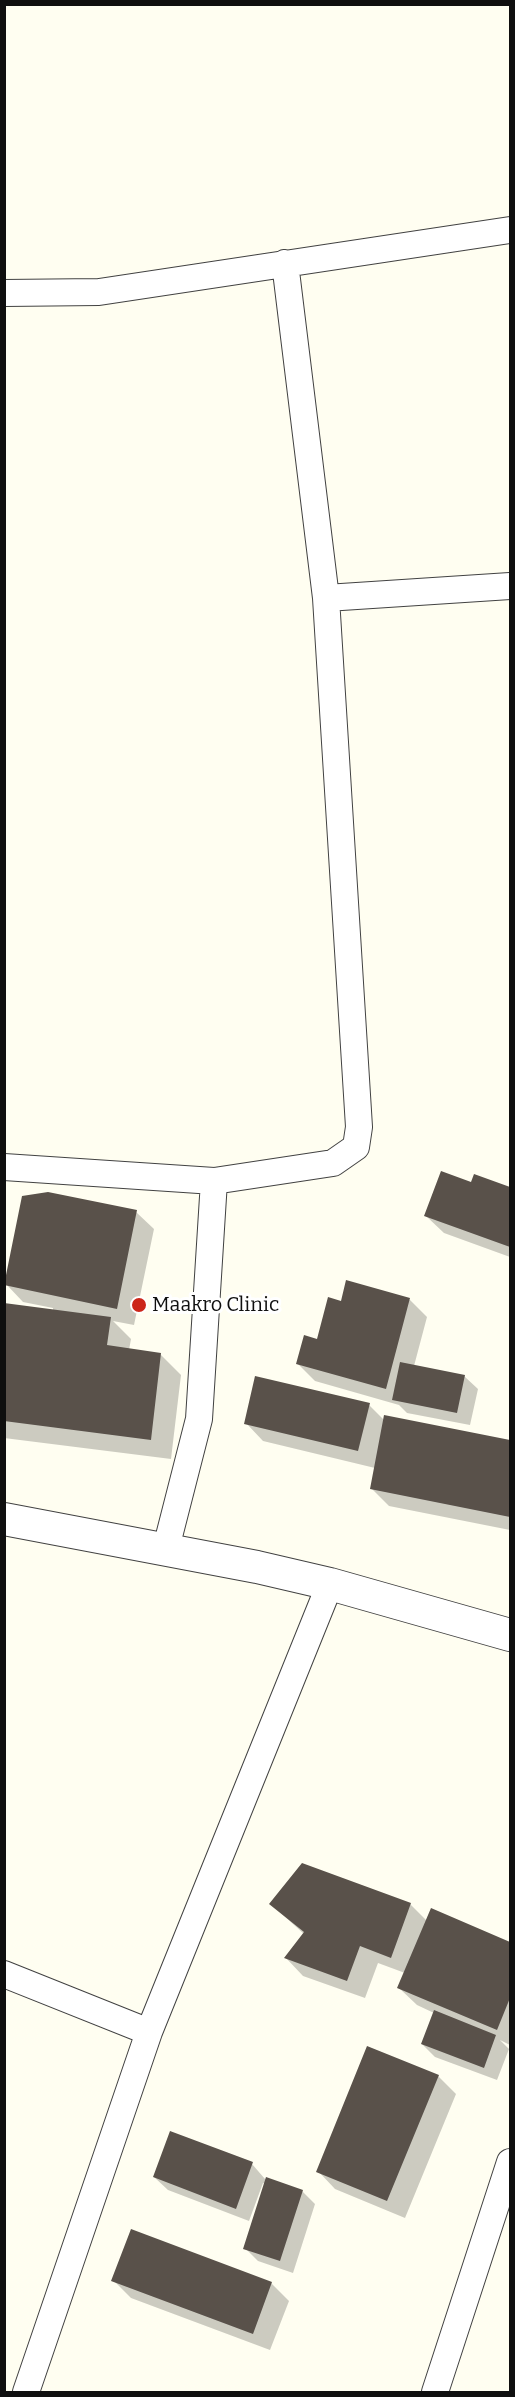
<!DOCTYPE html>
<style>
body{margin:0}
#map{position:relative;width:515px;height:2397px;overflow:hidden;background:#fffef1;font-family:Bitter,serif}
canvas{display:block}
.frame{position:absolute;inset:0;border:6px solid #0f0f0f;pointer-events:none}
</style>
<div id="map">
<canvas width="515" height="2397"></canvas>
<div class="frame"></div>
</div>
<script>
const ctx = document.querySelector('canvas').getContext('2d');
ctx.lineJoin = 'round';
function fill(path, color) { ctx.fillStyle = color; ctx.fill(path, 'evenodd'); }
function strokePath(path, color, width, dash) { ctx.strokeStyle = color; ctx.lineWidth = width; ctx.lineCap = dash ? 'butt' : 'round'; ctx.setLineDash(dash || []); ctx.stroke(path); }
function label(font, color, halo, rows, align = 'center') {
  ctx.font = font + ' Bitter,serif'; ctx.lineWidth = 6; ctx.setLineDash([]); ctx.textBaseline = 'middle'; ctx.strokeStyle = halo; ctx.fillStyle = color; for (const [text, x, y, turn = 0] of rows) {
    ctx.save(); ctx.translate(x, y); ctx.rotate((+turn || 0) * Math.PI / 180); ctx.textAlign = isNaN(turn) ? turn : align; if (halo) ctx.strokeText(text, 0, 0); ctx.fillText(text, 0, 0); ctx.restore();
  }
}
const shadow = new Path2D(`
 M475 1176 510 1188V1257L444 1233 426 1216 472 1184Z
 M136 1212 154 1229 134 1325 113 1321 131 1339 129 1350 160 1354 181 1375 171 1459 4 1438V1304L53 1311V1308L23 1302 6 1284Z
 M347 1282 410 1300 427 1317 414 1366 464 1376 478 1389 470 1425 407 1413 399 1405 315 1381 298 1364 318 1341 342 1303Z
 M369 1405 385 1421V1417L510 1442V1530L389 1506 371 1488 375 1468 263 1441 246 1423Z
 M271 1904H410L427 1921 431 1910 510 1944V2045L500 2040 509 2049 497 2080 435 2057 422 2044 434 2013 417 2005 399 1988 405 1973 378 1963 365 1998 303 1976 286 1958 304 1934Z
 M438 2076 456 2094 405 2218 335 2189 318 2171Z
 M252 2164 265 2179 302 2191 315 2204 293 2273 258 2261 245 2248 265 2184 263 2183 249 2221 168 2190 154 2177Z
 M113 2280 271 2283 289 2301 270 2350 131 2298Z`);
const building = new Path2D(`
 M441 1171 471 1182 474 1174 510 1187V1247L424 1216Z
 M48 1192 137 1210 117 1309 4 1285 22 1196Z
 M346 1280 410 1298 386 1389 296 1364 304 1335 317 1339 328 1297 341 1301Z
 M4 1303 111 1317 107 1345 161 1353 151 1440 4 1421Z
 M400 1362 465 1375 457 1413 392 1400Z
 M255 1376 370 1403 358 1451 244 1424Z
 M384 1415 510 1440V1517L370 1489Z
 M302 1863 411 1903 391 1958 360 1946 347 1981 284 1958 304 1932 269 1904Z
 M431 1908 510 1942V1998L497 2030 397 1988Z
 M434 2010 496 2035 484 2068 421 2044Z
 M367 2046 439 2075 387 2201 316 2172Z
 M170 2131 253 2162 236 2209 153 2177Z
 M266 2177 303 2190 280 2261 243 2249Z
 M131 2229 272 2282 253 2334 111 2281Z`);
const minor = new Path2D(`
 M4 293 99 292 510 230
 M326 598 510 586
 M4 1167 214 1181 333 1163 356 1147 359 1127 326 598 285 263
 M166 1548 199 1419 214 1181
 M4 1974 149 2032
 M26 2392 149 2032 330 1584
 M435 2392 510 2162`);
const tertiary = new Path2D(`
 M4 1519 257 1567 330 1584 510 1635`);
const markers = [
 [139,1305,8,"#cc261a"]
];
const poiNames = [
 ["Maakro Clinic",152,1305]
];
fill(shadow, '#0003');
fill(building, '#59514a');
strokePath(minor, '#424242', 28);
strokePath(tertiary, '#424242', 34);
strokePath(minor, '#fff', 26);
strokePath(tertiary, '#fff', 32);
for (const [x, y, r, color] of markers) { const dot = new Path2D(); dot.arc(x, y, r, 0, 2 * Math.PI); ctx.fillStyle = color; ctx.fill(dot); strokePath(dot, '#fff', 2); }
label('20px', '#0f0f0f', '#fff', poiNames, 'left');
</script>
